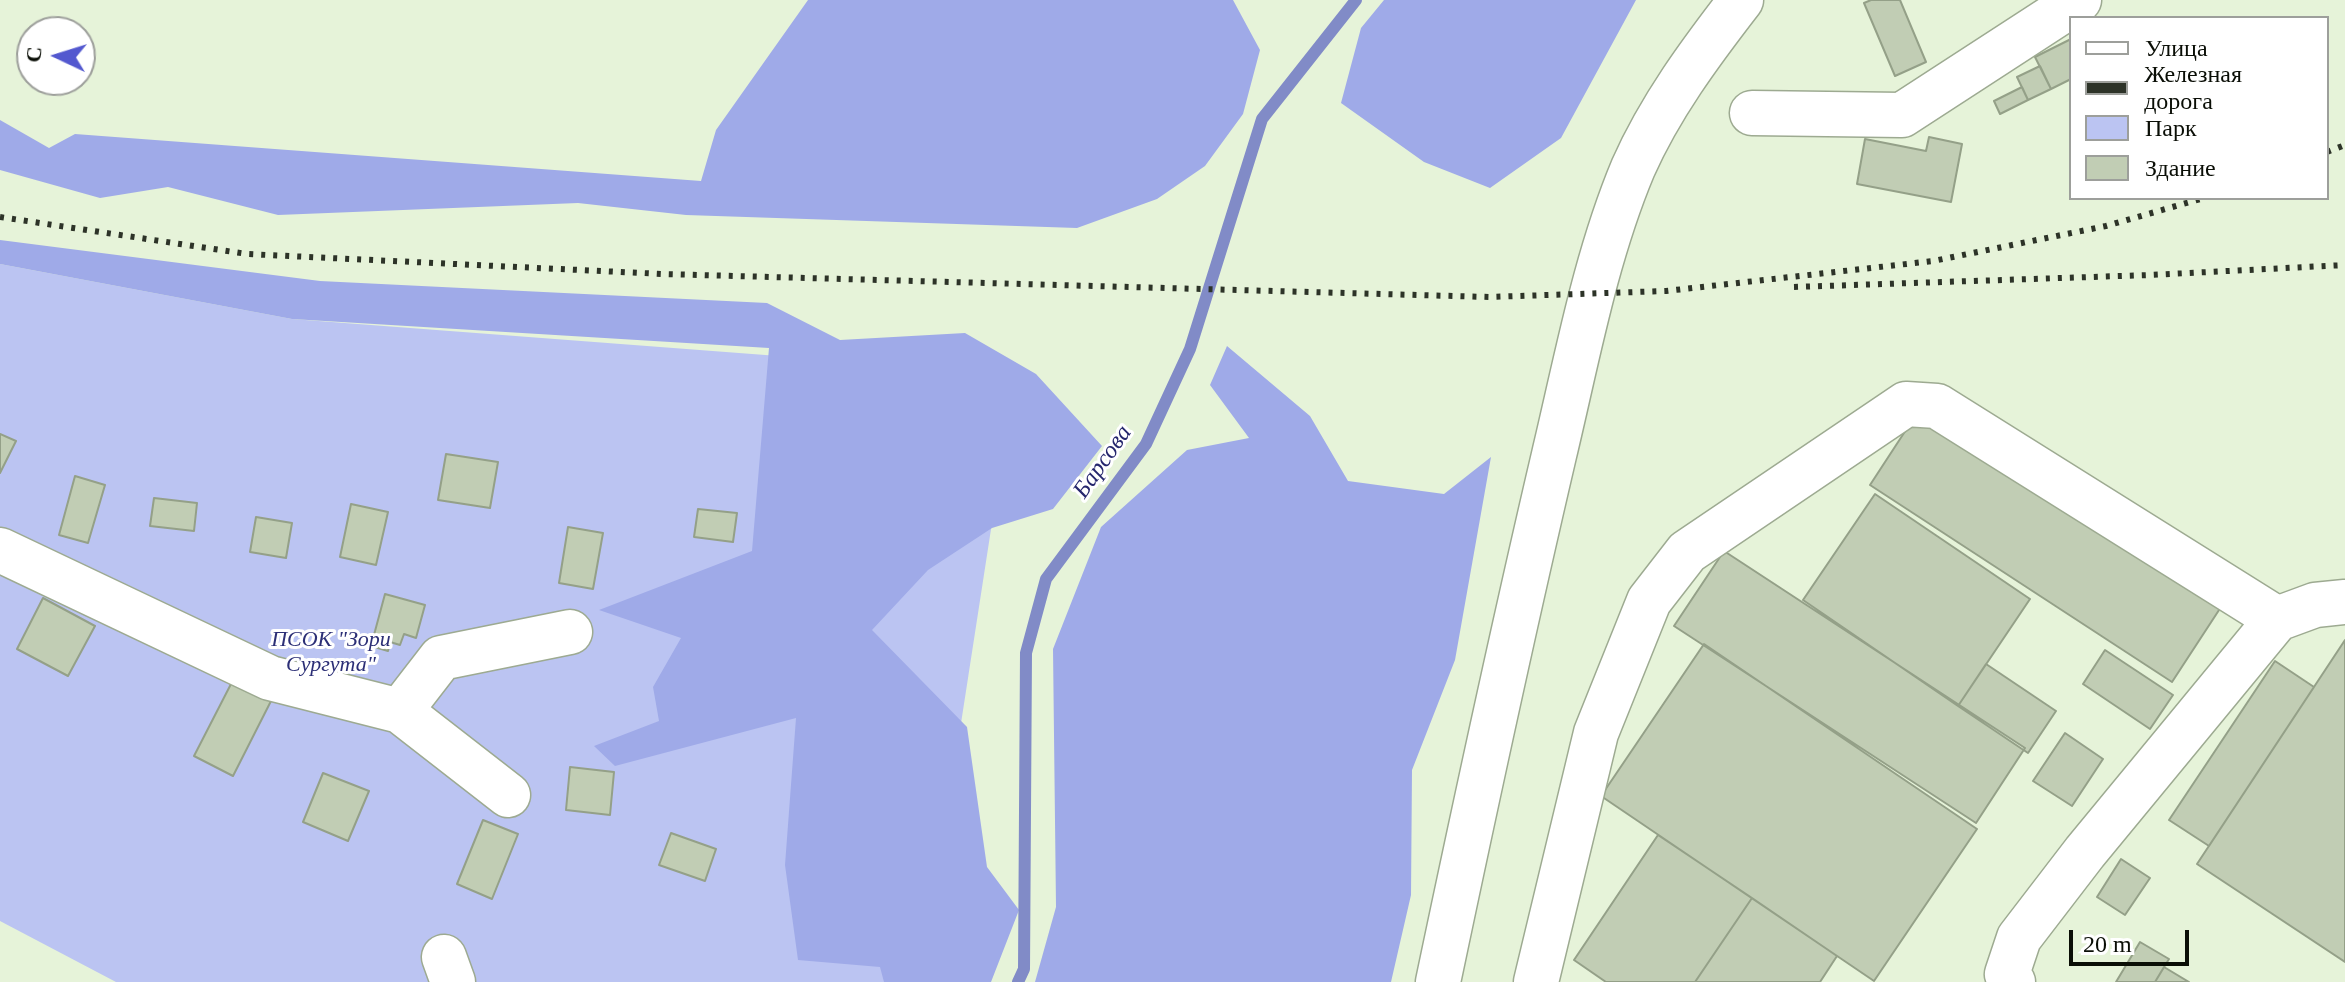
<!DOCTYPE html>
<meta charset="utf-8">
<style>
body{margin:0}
#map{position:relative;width:2345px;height:982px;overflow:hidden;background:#e6f3d9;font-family:Georgia,serif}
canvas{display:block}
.legend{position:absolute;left:2069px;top:16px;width:260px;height:184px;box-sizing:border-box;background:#fff;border:2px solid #9d9f9b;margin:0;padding:10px 14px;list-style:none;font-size:24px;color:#0a0e06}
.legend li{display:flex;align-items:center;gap:16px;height:40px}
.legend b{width:40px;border:2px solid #9d9f9b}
.north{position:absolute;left:16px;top:16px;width:80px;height:80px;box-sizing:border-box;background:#fff;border:2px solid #9d9f9b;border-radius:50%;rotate:274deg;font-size:22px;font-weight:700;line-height:32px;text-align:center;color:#0a0e06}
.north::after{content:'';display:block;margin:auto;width:28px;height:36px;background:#5358cf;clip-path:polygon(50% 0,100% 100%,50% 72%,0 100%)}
.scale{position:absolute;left:2069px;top:930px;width:120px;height:36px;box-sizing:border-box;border:4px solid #0a0e06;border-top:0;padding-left:10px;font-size:24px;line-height:28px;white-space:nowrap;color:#0a0e06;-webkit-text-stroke:6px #fff;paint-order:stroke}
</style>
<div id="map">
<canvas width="2345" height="982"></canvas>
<ul class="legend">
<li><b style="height:10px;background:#fff"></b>Улица</li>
<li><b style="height:10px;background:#2d3328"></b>Железная дорога</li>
<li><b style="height:22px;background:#bbc4f2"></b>Парк</li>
<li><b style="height:22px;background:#c1cdb4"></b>Здание</li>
</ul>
<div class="north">С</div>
<div class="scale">20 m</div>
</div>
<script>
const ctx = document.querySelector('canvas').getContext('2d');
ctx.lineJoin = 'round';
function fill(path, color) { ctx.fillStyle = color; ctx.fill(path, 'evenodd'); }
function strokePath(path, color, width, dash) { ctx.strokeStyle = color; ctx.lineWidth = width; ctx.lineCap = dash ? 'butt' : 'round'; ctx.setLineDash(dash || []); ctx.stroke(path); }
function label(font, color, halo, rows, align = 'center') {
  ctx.font = font + ' Georgia,serif'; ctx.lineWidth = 6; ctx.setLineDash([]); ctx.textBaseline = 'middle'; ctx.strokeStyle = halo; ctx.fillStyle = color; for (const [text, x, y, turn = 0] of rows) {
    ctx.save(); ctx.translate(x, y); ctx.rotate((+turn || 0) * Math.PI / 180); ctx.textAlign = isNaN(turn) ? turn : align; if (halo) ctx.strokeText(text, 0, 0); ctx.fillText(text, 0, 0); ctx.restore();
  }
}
const green = new Path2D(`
 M0 264 292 319 1015 374 921 982H116L0 921Z`);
const forest = new Path2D(`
 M808 0H1233L1260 50 1243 114 1205 166 1157 199 1077 228 686 215 578 203 278 215 168 187 100 198 0 170V120L49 148 75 134 701 181 716 130Z
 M1384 0H1636L1561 138 1490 188 1424 162 1341 103 1361 28Z
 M0 240 320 281 767 303 840 340 965 333 1036 374 1102 446 1053 509 992 528 928 570 872 630 967 727 987 867 1019 910 991 982H884L880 967 798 960 785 865 796 718 615 766 594 746 659 721 653 687 681 638 599 610 752 551 769 348 292 319 0 264Z
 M1227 346 1310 416 1348 481 1444 494 1491 457 1455 660 1412 770 1411 895 1391 982H1035L1056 907 1053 649 1101 527 1187 450 1249 438 1210 385Z`);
const stream = new Path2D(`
 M1018 982 1024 969 1026 653 1046 579 1146 444 1190 349 1262 119 1356 0`);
const building = new Path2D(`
 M1871 0H1900L1926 62 1895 76 1864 3Z
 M2071 39V79L2051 89 2035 57Z
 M2040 66 2051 89 2028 100 2017 77Z
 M2022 87 2028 100 2000 114 1994 101Z
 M1929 137 1962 144 1951 202 1857 184 1865 139 1926 151Z
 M1919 410 2221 607 2172 682 1870 485Z
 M0 434 16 441 0 473Z
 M446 454 498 462 490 508 438 500Z
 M75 476 105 485 88 543 59 535Z
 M1875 494 2030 599 1958 706 1803 600Z
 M154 498 197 503 194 531 150 526Z
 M351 504 388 512 376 565 340 557Z
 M698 509 737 513 733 542 694 537Z
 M256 517 292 523 286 558 250 552Z
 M568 527 603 533 593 589 559 583Z
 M1724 551 2025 748 1976 823 1674 626Z
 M385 594 425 605 416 638 404 634 400 645 390 642 388 651 371 646Z
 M43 598 95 626 68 676 17 649Z
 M2345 640V962L2197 864Z
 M1704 644 1977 829 1874 981 1601 796Z
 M2105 650 2173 695 2150 729 2083 684Z
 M2275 661 2314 687 2209 846 2169 820Z
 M1986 664 2056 711 2028 753 1958 706Z
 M232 682 271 701 233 776 194 756Z
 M2065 733 2103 759 2072 806 2033 781Z
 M570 767 614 772 610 815 566 810Z
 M323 773 369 791 348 841 303 822Z
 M483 820 518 834 492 899 457 884Z
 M671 833 716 849 705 881 659 865Z
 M1658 835 1752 898 1695 982H1606L1574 960Z
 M2121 859 2150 878 2125 915 2097 897Z
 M1752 898 1837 956 1820 982H1695Z
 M2140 942 2169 959 2155 982H2116Z
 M2164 967 2189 982H2155Z`);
const minor = new Path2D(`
 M1752 113 1902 115 2079 0
 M0 550 270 678 400 711 508 795
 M400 711 441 658 570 632
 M444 957 453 982
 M1438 982C1475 806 1513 630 1554 455 1577 359 1595 259 1633 168 1660 107 1700 53 1741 0
 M1536 982 1596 733 1649 601 1687 552 1906 404 1937 406 2277 619 2315 605 2345 602
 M2013 982 2007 974 2019 938 2085 852 2277 619`);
const rail = new Path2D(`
 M2327 152 2345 145
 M0 217 247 254 663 274 1489 297 1666 291 1933 261 2106 226 2204 198
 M1794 287 2150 275 2345 265`);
const parkNames = [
 ["ПСОК \"Зори",331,640],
 ["Сургута\"",331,665]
];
const waterNames = [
 ["Барсова",1103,462,-55]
];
fill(green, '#bbc4f2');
fill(forest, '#9faae8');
strokePath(stream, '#818bc7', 12);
fill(building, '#c1cdb4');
strokePath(building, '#94a088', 2);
strokePath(minor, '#9daa91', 47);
strokePath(minor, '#fff', 44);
strokePath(rail, '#2d3328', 6, [4, 8]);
label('italic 22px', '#2c2f76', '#fff', parkNames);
label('italic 24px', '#25266d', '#fff', waterNames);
</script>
